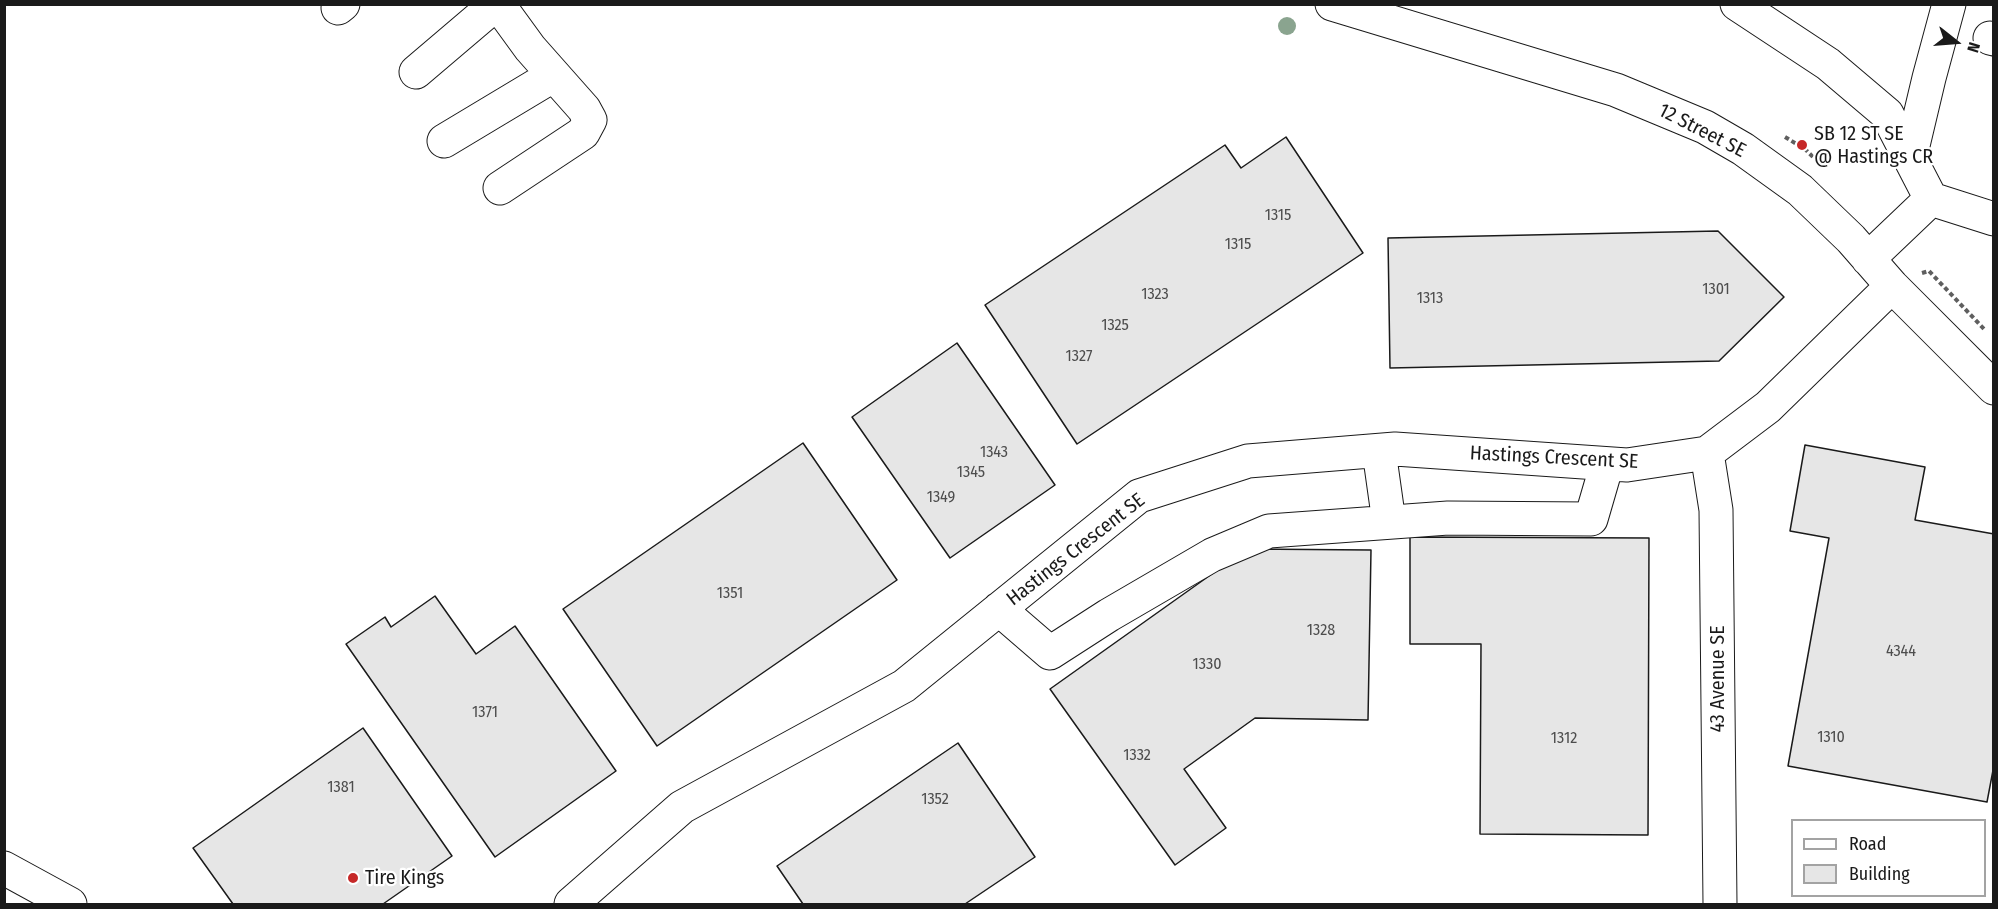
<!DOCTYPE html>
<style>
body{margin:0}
#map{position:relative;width:1998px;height:909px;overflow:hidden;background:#fff;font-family:"Fira Sans Condensed",sans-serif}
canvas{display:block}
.frame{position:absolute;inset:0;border:6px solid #1a1a1a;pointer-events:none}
.legend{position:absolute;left:1791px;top:819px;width:195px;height:78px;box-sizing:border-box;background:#fff;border:2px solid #a3a3a3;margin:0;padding:8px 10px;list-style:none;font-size:18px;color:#1a1a1a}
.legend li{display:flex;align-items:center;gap:12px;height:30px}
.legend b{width:30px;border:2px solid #a3a3a3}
.north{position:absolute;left:1926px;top:12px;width:60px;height:60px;-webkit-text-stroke:4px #fff;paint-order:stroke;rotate:107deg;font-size:16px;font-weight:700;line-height:24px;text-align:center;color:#1a1a1a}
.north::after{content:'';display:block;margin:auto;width:21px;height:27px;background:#1a1a1a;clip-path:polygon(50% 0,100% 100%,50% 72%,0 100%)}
</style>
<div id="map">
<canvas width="1998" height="909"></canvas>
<div class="frame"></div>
<ul class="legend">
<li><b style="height:8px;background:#fff"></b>Road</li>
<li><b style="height:16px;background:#e6e6e6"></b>Building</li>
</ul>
<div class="north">N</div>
</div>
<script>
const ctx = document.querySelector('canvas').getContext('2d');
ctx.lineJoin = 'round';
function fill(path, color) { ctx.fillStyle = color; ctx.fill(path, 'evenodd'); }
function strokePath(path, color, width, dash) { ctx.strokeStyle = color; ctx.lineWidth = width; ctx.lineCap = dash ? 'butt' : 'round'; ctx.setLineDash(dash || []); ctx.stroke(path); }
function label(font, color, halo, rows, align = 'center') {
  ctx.font = font + ' "Fira Sans Condensed",sans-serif'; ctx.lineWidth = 4.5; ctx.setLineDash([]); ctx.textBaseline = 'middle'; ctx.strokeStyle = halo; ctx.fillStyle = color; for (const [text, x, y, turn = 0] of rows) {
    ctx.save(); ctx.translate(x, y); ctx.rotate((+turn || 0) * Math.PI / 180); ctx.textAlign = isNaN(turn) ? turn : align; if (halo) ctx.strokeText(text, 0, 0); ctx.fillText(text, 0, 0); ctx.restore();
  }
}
const building = new Path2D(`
 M1286 137 1363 253 1077 444 985 305 1225 145 1241 168Z
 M1718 231 1784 297 1719 361 1390 368 1388 238Z
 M957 343 1055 485 950 558 852 417Z
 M803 443 897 580 657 746 563 609Z
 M1805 445 1925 467 1915 520 1994 534V765L1987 802 1788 766 1829 538 1790 531Z
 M1410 537 1649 538 1648 835 1480 834 1481 644H1410Z
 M1247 549 1371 550 1368 720 1255 718 1184 769 1226 828 1175 865 1050 689Z
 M435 596 476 654 515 626 616 771 495 857 346 644 385 617 391 627Z
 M363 728 452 856 383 904H233L193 848Z
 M958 743 1035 857 965 904H803L777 866Z`);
const path = new Path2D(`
 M1785 137 1805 149 1813 157
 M1922 273 1929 271 1985 330`);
const minor = new Path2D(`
 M498 4 530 48 584 109 590 120 583 133 500 188
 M1332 4 1616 90 1705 127 1743 149 1800 190 1851 239 1892 286 1994 388
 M1737 4 1828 64 1887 114 1931 199
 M338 8 343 4
 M1990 38 1994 39
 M416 72 496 4
 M444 141 554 75
 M1910 158 1929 78 1949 4
 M1868 259 1931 199 1994 219
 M1379 451 1389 522
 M1707 453 1716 510 1720 904
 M999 609 1050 653 1109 615 1212 555 1269 531 1448 518 1591 519 1607 464
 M4 868 70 904
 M571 904 682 807 904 686 1139 496 1248 461 1395 449 1627 465 1707 453 1768 407 1892 286`);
const trees = [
 [1287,26]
];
const markers = [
 [1802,145,6,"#c62828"],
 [353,878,6,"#c62828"]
];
const numberNames = [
 ["1315",1278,216],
 ["1315",1238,245],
 ["1301",1716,290],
 ["1323",1155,295],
 ["1313",1430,299],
 ["1325",1115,326],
 ["1327",1079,357],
 ["1343",994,453],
 ["1345",971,473],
 ["1349",941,498],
 ["1351",730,594],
 ["1328",1321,631],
 ["4344",1901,652],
 ["1330",1207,665],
 ["1371",485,713],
 ["1310",1831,738],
 ["1312",1564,739],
 ["1332",1137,756],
 ["1381",341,788],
 ["1352",935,800]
];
const streetNames = [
 ["12 Street SE",1702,131,27],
 ["Hastings Crescent SE",1554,458,3],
 ["Hastings Crescent SE",1076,550,-38],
 ["43 Avenue SE",1718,679,-90]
];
const poiNames = [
 ["SB 12 ST SE",1814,134],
 ["@ Hastings CR",1814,157],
 ["Tire Kings",365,878]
];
fill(building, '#e6e6e6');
strokePath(building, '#1a1a1a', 1.5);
strokePath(minor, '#1a1a1a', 35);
strokePath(path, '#5f5f5f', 4, [4.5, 3]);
strokePath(minor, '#fff', 33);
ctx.fillStyle = '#8aa48f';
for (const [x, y] of trees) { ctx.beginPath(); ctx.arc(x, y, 9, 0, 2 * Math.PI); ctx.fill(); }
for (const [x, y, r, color] of markers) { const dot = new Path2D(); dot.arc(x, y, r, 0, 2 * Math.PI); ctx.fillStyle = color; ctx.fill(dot); strokePath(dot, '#fff', 2); }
label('16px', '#4d4d4d', null, numberNames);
label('20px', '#1a1a1a', '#fff', streetNames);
label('20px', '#1a1a1a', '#fff', poiNames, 'left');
</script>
